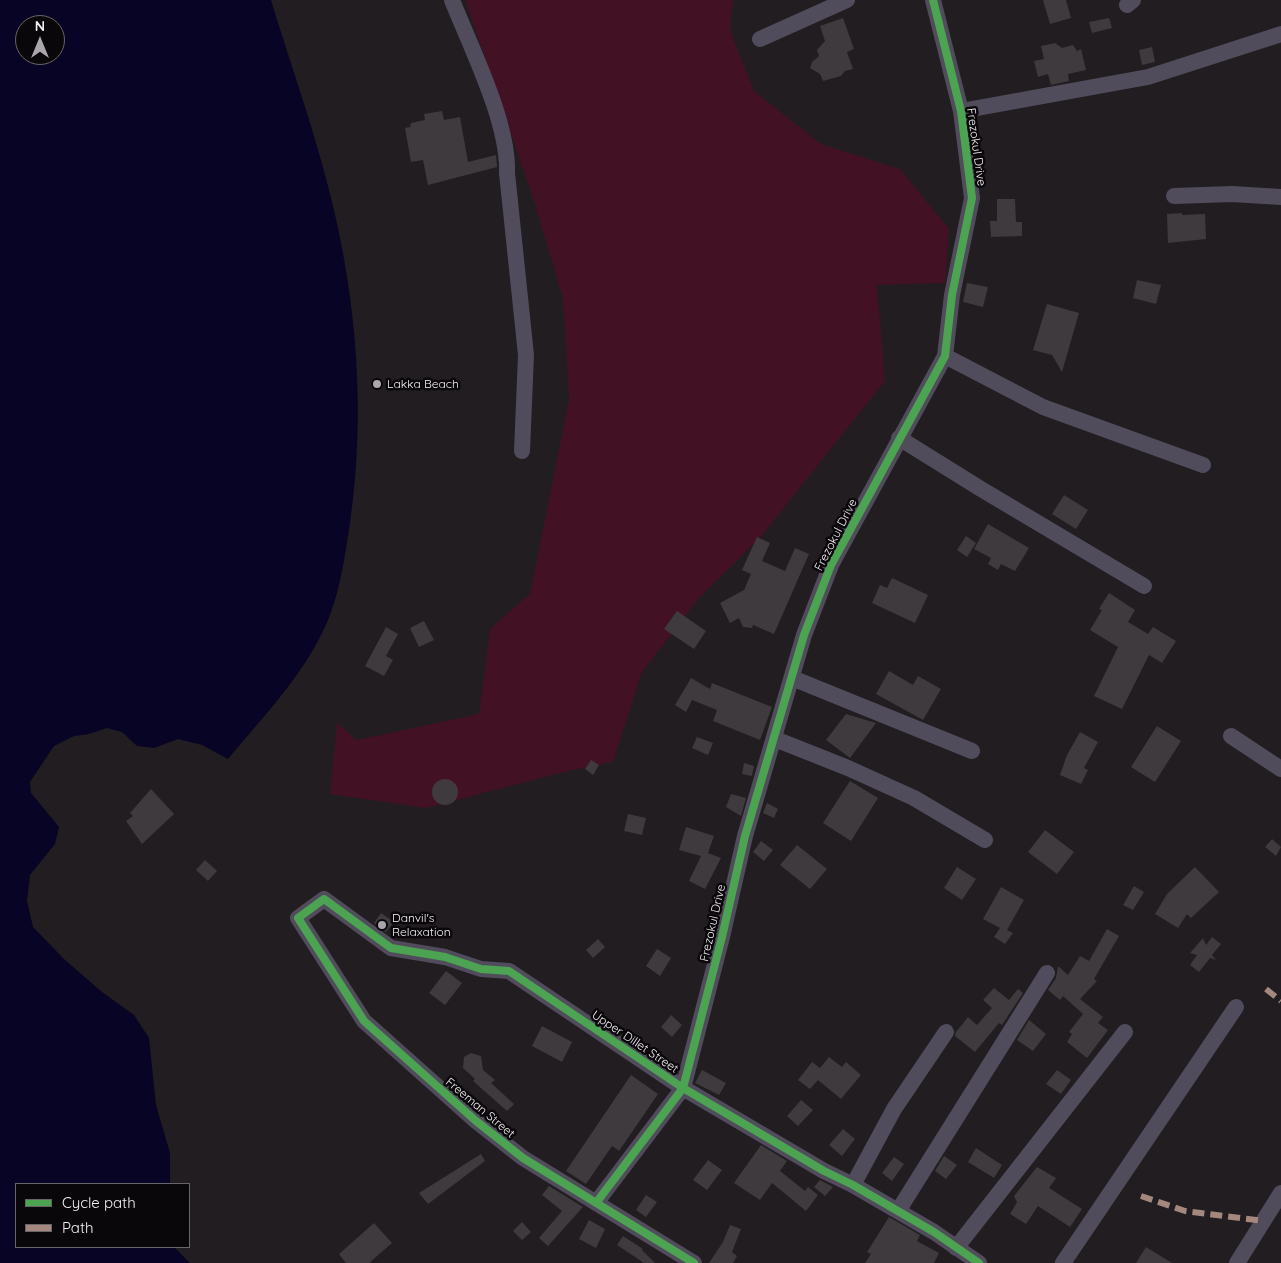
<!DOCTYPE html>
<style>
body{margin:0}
#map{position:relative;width:1281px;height:1263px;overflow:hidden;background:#211d21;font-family:Quicksand,sans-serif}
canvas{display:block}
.legend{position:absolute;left:15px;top:1183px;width:175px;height:65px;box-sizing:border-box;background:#0a070a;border:1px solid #686468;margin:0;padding:6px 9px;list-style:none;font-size:15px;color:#f5f0f6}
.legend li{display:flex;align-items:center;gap:10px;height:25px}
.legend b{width:25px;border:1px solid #686468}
.north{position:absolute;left:15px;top:15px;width:50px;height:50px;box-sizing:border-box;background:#0a070a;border:1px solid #686468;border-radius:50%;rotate:0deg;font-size:14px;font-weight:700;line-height:20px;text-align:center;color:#f5f0f6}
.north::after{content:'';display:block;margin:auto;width:18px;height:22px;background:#aba6ab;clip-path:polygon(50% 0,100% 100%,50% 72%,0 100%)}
</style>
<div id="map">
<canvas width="1281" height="1263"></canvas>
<ul class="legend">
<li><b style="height:6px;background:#4ca352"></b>Cycle path</li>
<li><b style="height:6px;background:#a5887d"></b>Path</li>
</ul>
<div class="north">N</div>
</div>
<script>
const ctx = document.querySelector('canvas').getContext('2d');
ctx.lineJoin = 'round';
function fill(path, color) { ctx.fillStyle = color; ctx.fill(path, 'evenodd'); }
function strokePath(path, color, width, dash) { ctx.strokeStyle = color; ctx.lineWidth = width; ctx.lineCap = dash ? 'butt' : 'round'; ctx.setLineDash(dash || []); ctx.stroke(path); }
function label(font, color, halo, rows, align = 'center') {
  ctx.font = font + ' Quicksand,sans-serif'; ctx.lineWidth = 5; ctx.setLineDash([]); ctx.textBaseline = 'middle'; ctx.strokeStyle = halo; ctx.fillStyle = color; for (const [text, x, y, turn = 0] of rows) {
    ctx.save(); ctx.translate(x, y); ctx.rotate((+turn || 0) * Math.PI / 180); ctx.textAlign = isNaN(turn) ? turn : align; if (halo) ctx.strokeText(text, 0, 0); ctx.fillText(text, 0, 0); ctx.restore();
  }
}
const green = new Path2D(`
 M465 0H733L730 30 754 91 821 144 900 169 949 229 945 283 877 285 885 381 760 538 699 598 642 672 613 762 572 770 426 808 330 794 337 723 357 740 479 714 490 629 530 594 569 399 563 299 534 201Z`);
const water = new Path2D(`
 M0 0H271C290 63 313 126 329 190 357 298 366 413 350 523 345 556 339 599 324 629 301 678 262 718 228 759L202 745 178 739 154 748 137 746 122 732 107 728 89 734 74 736 54 746 30 782 31 793 59 827 55 844 30 875 27 901 33 927 64 959 102 992 134 1015 149 1038 156 1105 170 1153V1184H16V1247H174L190 1263H0ZM25 25H55V55H25Z`);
const building = new Path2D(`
 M1043 0H1066L1071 18 1050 24Z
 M843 18 854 49 847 52 853 69 845 71 841 76 823 81 820 74 810 68 812 62 819 56 817 50 825 41 820 26Z
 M1109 18 1112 28 1092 33 1089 22Z
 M1055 43 1062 48 1073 45 1077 51 1081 49 1086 70 1068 74 1069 81 1051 85 1048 74 1038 77 1034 61 1044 59 1041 46Z
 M1152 47 1155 62 1142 65 1139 50Z
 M442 111 444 120 460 117 468 162 496 155 497 167 428 185 423 160 411 162 405 128 410 127 411 123 425 120 424 114Z
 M997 199H1015L1016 222H1022V236L991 237 990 221H997Z
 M1182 213V215L1205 214 1206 239 1168 243 1167 214Z
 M1137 280 1161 285 1156 304 1133 298Z
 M967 283 988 287 983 307 963 302Z
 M1047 304 1079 313 1062 372 1052 355 1033 350Z
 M1064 495 1088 510 1076 529 1052 514Z
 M988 524 1029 548 1015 571 1001 564 998 570 988 564 991 558 974 549Z
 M966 536 976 543 967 557 957 550Z
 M757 537 770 543 762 561 785 571 795 548 809 554 774 634 753 625 752 628 743 627 739 618 730 623 720 603 744 590 751 574 742 570Z
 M892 578 928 595 915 623 872 603 880 585 887 588Z
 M1109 593 1135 610 1128 622 1148 634 1153 627 1176 641 1162 663 1149 655 1122 709 1094 696 1118 647 1090 630 1102 610 1099 609Z
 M677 611 706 631 694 649 664 629Z
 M424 621 434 640 419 647 410 628Z
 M386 627 398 634 386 656 393 660 384 676 365 666Z
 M889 671 913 685 918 676 941 689 923 720 876 694Z
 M691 678 710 689 712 683 772 707 760 740 713 721 717 710 692 700 686 712 675 705Z
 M846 714 876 723 850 758 826 740Z
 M1157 726 1181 741 1155 782 1131 767Z
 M1080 732 1098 742 1084 768 1088 770 1081 784 1060 775 1067 755Z
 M697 737 713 743 708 755 692 748Z
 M591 760 599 765 593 775 585 769Z
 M744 763 754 766 752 776 742 774Z
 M432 792a13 13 0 1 1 26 0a13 13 0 1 1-26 0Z
 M850 781 878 798 851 841 823 823Z
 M151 789 174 814 142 844 126 821 133 816 130 813Z
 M731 794 746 798 741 816 726 807Z
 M767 803 778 809 774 818 763 813Z
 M628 814 646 818 642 835 624 831Z
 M686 827 714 836 708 853 721 858 705 889 689 881 701 856 679 850Z
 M1045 830 1074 852 1057 874 1028 852Z
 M1272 839 1281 847 1276 856 1265 847Z
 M761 841 773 850 764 861 753 852Z
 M797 845 827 869 810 889 780 865Z
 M205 860 217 871 208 881 196 870Z
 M957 867 976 879 962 900 944 888Z
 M1195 867 1219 892 1191 918 1187 914 1178 928 1155 914 1167 894Z
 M1134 886 1144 892 1133 910 1123 905Z
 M1001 887 1024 900 1007 930 1013 933 1005 944 994 937 1000 928 983 919Z
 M381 913 394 922 386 932 374 923Z
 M1107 929 1119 936 1094 979 1097 981 1080 999 1103 1017 1098 1023 1108 1030 1087 1058 1067 1042 1072 1034 1069 1032 1083 1014 1063 996 1060 1000 1048 990 1056 978 1058 966 1068 975 1080 956 1089 961Z
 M1212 937 1221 944 1212 955 1216 960 1210 958 1199 972 1190 965 1197 955 1190 953 1203 938 1206 945Z
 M598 939 605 947 593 958 586 950Z
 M657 949 671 958 660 976 646 966Z
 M446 971 462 983 445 1005 429 993Z
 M994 988 1009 1000 1018 989 1023 993 1002 1025 999 1023 975 1052 955 1036 956 1032 968 1017 977 1025 992 1008 983 1000Z
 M671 1015 682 1025 672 1037 661 1027Z
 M1029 1020 1046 1034 1033 1051 1017 1040Z
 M542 1026 572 1042 562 1062 532 1046Z
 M471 1053 481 1056 483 1070 495 1080 491 1083 514 1104 507 1111 473 1081 475 1079 463 1068 464 1057Z
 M829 1057 842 1067 846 1062 861 1075 841 1099 818 1080 810 1089 798 1080 812 1062 820 1068Z
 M702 1070 726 1083 719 1095 695 1083Z
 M1057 1070 1071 1080 1061 1094 1046 1084Z
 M631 1075 658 1094 619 1151 612 1146 586 1184 566 1171Z
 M801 1100 813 1110 798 1126 787 1116Z
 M843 1129 855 1139 842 1156 829 1145Z
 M761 1145 787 1161 780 1171 805 1191 808 1187 818 1195 806 1211 772 1183 760 1200 734 1183Z
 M976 1148 1002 1165 994 1178 968 1162Z
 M481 1154 485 1161 428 1204 419 1193Z
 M944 1156 957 1165 946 1179 935 1171Z
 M894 1157 904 1164 892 1181 882 1173Z
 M708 1160 722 1170 707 1190 693 1180Z
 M1037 1167 1056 1178 1049 1188 1082 1209 1070 1227 1038 1206 1026 1224 1010 1214 1017 1202 1014 1196Z
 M820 1180 833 1187 825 1196 814 1187Z
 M549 1186 583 1207 548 1246 539 1238 562 1211 542 1195Z
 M646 1195 657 1202 646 1217 636 1210Z
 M889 1217 920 1235 917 1241 939 1253 934 1263H865L871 1254 867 1252Z
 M589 1220 605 1229 596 1248 579 1239Z
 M522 1222 531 1232 522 1240 513 1231Z
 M374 1223 392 1243 369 1263H346L339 1254Z
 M730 1225 741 1229 732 1252 737 1256 733 1263H709L723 1242Z
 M623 1236 643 1249 642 1250 655 1263H644L617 1245Z
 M1146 1247 1172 1263H1136Z`);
const minor = new Path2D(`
 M452 0C471 48 509 123 507 173L526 355 522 451
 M1127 5 1133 0
 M760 39 847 0
 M961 111 1148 77 1281 34
 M1174 196 1232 194 1281 197
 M945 356 1043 407 1203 465
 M899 438 981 489 1144 586
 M792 678 972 751
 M1231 736 1281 769
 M775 739 848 768 914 798 985 840
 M853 1185 894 1109 946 1032
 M596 1203 683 1088 722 937 745 836 804 635 831 565 945 356 952 295 972 198 961 111 933 0
 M898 1211 1047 973
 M956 1248 1125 1032
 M694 1263 523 1158 476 1121 364 1021 298 918 324 899 391 948 445 957 481 969 509 971 683 1088 824 1171 853 1185 934 1232 979 1263
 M1063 1263 1236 1007
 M1237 1263 1281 1193`);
const quiet = new Path2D(`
 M1266 989 1281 1001
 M1141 1196 1185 1211 1263 1221`);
const cycleway = new Path2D(`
 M596 1203 683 1088 722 937 745 836 804 635 831 565 945 356 952 295 972 198 961 111 933 0
 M694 1263 523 1158 476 1121 364 1021 298 918 324 899 391 948 445 957 481 969 509 971 683 1088 824 1171 853 1185 934 1232 979 1263`);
const markers = [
 [377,384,5,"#aba6ab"],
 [382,925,5,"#aba6ab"]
];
const streetNames = [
 ["Frezokul Drive",976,147,82],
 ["Frezokul Drive",836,535,-63],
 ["Frezokul Drive",713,923,-77],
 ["Upper Dillet Street",635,1042,34],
 ["Freeman Street",480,1108,40]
];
const poiNames = [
 ["Lakka Beach",387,384],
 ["Danvil's",392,918],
 ["Relaxation",392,932]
];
fill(green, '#421224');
fill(water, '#080426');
fill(building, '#3e3a3d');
strokePath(minor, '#514c5c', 16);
strokePath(quiet, '#a5887d', 6, [12, 6]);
strokePath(cycleway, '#4ca352', 8);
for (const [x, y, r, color] of markers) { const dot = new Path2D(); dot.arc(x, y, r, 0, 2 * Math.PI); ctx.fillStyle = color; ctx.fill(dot); strokePath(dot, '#0a070a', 2); }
label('12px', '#f5f0f6', '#0a070a', streetNames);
label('12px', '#f5f0f6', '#0a070a', poiNames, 'left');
</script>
